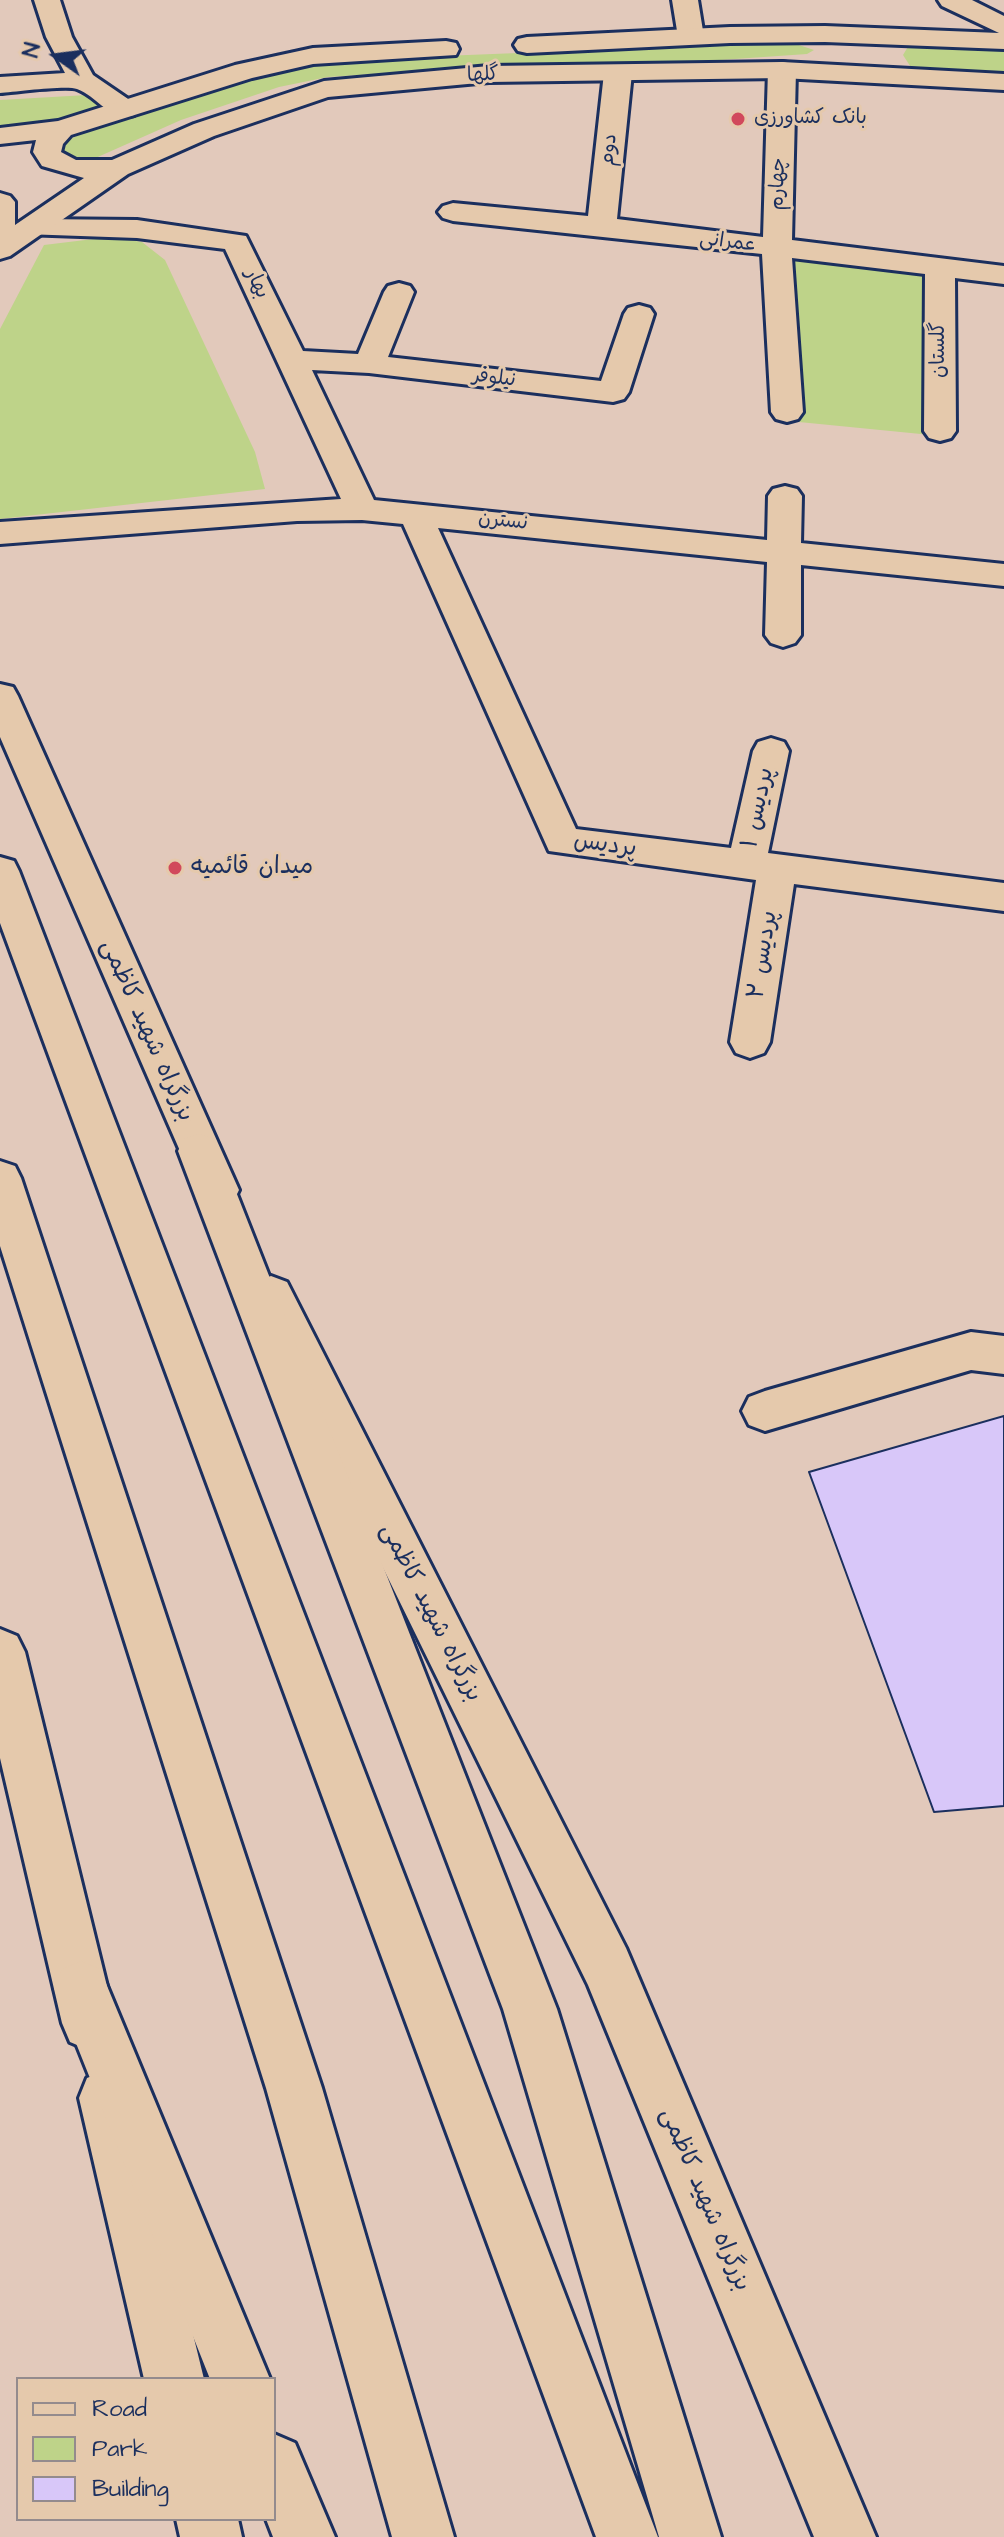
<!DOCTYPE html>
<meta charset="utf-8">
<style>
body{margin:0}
#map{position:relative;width:1004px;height:2537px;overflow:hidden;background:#e2c9bb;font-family:"Architects Daughter",sans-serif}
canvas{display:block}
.legend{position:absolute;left:16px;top:2377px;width:260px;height:144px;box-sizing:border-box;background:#e5c9ac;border:2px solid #948b8d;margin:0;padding:10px 14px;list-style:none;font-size:24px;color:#1b2f5e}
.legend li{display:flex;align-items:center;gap:16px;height:40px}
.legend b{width:40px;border:2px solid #948b8d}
.north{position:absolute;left:16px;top:16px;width:80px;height:80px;-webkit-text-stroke:6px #e5c9ac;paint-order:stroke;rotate:284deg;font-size:22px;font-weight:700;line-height:32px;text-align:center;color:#1b2f5e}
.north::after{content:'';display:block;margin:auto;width:28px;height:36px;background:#1b2f5e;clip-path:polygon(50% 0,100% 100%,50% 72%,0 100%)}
</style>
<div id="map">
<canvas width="1004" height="2537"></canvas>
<ul class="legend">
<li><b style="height:10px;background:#e5c9ac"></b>Road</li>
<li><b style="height:22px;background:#bed389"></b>Park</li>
<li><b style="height:22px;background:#d8c7f9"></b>Building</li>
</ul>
<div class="north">N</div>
</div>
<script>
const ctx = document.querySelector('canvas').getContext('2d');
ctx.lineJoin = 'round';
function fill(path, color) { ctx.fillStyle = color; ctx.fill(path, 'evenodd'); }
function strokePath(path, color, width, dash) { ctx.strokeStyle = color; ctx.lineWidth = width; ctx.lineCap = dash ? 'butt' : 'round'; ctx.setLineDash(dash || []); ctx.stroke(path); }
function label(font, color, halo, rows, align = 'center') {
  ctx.font = font + ' "Architects Daughter","Playpen Sans Arabic",sans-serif'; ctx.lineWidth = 6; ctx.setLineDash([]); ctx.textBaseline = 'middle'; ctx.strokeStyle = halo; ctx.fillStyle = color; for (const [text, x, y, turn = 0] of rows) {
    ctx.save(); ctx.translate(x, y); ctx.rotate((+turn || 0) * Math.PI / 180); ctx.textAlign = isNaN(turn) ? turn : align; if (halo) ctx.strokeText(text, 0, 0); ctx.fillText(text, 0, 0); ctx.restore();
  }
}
const green = new Path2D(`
 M722 45H799L814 50 807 54 706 61 534 64 328 77 279 87 181 120 91 160 67 159 62 152 65 142 78 135 221 87 306 66 442 56Z
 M909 45 1004 49V73L912 69 903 55Z
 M87 95 98 100 96 109 77 117 0 130V100Z
 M110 237 142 242 165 260 255 452 265 489 0 519V329L44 245Z
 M792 258 928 273 931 435 799 422Z`);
const building = new Path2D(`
 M1004 1416V1806L934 1812 809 1472Z`);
const minor = new Path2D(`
 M34 0H60L72 37 93 75 134 103 138 109 134 115C108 121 99 97 77 89 66 85 15 92 0 93V77L65 73 46 37Z
 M672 0H698L704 37 700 43H682L678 37Z
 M782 62 792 64 796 70 792 240 1004 266V284L955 278 956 431 951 438 940 441 929 438 924 431 925 274 792 258 803 412 798 419 787 422 776 419 771 412 762 254 453 221 443 218 438 212 443 206 453 203 588 216 604 73 608 67H628L632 73 617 219 763 237 768 70 772 64Z
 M34 219 137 220 246 236 303 351 358 354 384 292 388 286 399 283 410 286 414 292 388 357 601 381 624 314 628 308 639 305 650 308 654 314 629 392 624 399 613 402 369 373 312 370 374 500 767 540 768 496 773 489 785 486 797 489 802 496 801 543 1004 564V586L801 565V635L795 643 783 647 771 643 765 635 767 562 438 528 576 829 731 848 753 751 758 742 771 738 784 742 789 751 768 853 1004 883V911L794 884 770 1042 764 1053 750 1058 736 1053 730 1042 756 880 549 851 403 524 362 520 297 521 0 544V522L341 499 225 249 137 238 24 234 19 228 24 222Z
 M971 1332 1004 1336V1374L971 1370 765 1431 749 1425 742 1411 749 1397 765 1391Z`);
const major = new Path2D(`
 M938 0H972L1004 16V49L825 42 730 43 527 53 518 51 514 45 518 39 527 37 730 27 825 26 999 33 942 6Z
 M446 41 456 43 459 49 456 55 313 64 252 78 71 135 63 144 61 152 76 160H112L194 124 324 81 489 66 782 62 1004 74V90L782 78 489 82 328 97 214 136 128 174 10 256 0 259V193L10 196 15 202V225L84 178 42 166 33 152 36 140 0 144V128L58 121 235 65 313 48Z
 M0 684 13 687 18 696 239 1190 233 1202 218 1208 203 1202 197 1190 0 737Z
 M271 1276 287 1282 626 1948 876 2537H814L588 1985 249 1295 255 1282Z
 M0 1629 17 1636 25 1652 116 2023 108 2042 89 2050 70 2042 62 2023 0 1758Z
 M107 2070 127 2078 135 2098 204 2379H144L79 2098 87 2078Z
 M176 2519H238L242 2537H180Z`);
const highway = new Path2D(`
 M0 857 14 861 19 871 658 2537H596L0 923Z
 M199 1134 214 1139 220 1151 557 2009 721 2537H659L503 2009 178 1151 184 1139Z
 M0 1161 15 1166 21 1178 322 2088 454 2537H392L266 2088 0 1246Z
 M81 1961 100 1969 270 2379H210L54 1988 62 1969Z
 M274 2434 295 2443 335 2537H273L266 2519H274Z`);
const markers = [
 [738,119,8,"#d1495b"],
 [175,868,8,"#d1495b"]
];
const farStreetnames = [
 ["گلها",483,76,-3],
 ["دوم",610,150,-84],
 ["چهارم",779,184,-88],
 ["عمرانی",728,243,7],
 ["بهار",256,284,64],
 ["گلستان",940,350,-90],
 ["نیلوفر",494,379,7],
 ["نسترن",503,522,6]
];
const farPoinames = [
 ["بانک کشاورزی",754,119]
];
const streetNames = [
 ["پردیس ۱",759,808,-78],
 ["پردیس",605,846,8],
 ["پردیس ۲",764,955,-81],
 ["بزرگراه شهید کاظمی",146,1031,66],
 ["بزرگراه شهید کاظمی",430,1613,63],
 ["بزرگراه شهید کاظمی",704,2200,67]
];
const poiNames = [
 ["میدان قائمیه",191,868]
];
fill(green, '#bed389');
fill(building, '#d8c7f9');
strokePath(building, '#1b2f5e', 2);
strokePath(minor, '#1b2f5e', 6);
strokePath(major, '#1b2f5e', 6);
strokePath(highway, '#1b2f5e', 6);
fill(minor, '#e5c9ac');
fill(major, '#e5c9ac');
fill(highway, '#e5c9ac');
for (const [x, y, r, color] of markers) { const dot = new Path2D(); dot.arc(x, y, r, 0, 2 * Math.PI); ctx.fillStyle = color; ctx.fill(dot); strokePath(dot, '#e5c9ac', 3); }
label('20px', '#1b2f5e', '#e5c9ac', farStreetnames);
label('20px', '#1b2f5e', '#e5c9ac', farPoinames, 'left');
label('24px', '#1b2f5e', '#e5c9ac', streetNames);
label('24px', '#1b2f5e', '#e5c9ac', poiNames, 'left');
</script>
